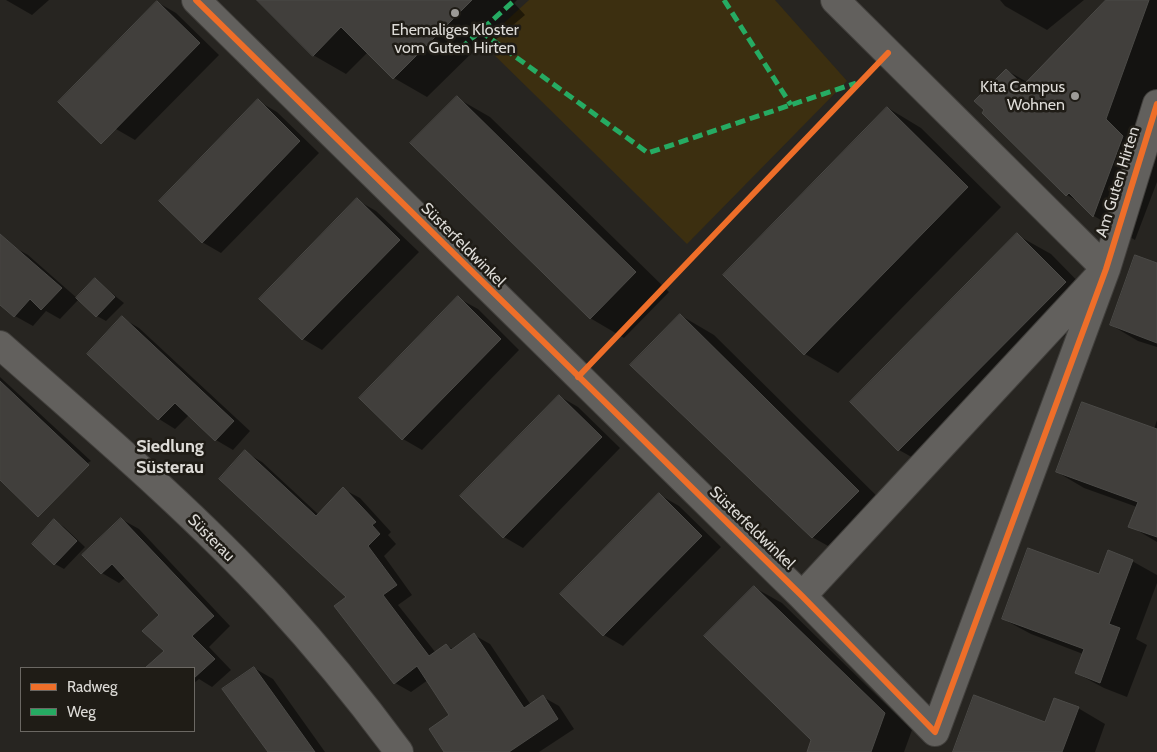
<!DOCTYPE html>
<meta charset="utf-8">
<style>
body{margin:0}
#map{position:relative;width:1157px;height:752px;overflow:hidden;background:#272521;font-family:Cabin,sans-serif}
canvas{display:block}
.legend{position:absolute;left:20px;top:667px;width:175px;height:65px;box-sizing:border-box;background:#1f1c16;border:1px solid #6b6863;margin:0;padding:6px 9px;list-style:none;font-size:15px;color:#dddbd7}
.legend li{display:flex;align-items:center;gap:10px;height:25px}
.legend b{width:25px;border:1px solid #6b6863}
</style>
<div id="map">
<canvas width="1157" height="752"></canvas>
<ul class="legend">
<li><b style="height:6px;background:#ee6e29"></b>Radweg</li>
<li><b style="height:6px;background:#26ab63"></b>Weg</li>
</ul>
</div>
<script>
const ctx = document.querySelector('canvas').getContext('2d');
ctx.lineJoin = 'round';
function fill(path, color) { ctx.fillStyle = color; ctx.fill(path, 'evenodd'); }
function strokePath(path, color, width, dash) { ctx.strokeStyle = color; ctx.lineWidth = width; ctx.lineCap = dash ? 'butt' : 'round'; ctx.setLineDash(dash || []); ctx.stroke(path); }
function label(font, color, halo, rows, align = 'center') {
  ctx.font = font + ' Cabin,sans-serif'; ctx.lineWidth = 5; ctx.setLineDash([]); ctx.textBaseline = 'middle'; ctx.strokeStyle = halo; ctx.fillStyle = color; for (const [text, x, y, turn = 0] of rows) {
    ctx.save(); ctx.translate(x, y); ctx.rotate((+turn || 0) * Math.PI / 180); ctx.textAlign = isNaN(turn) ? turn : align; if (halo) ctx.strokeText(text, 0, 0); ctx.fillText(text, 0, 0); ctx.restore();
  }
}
const green = new Path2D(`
 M529 0H775L847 81 687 244 482 43Z`);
const shadow = new Path2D(`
 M6 0H49L32 15Z
 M259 0H517L514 3 525 15 487 47 481 44 427 97 394 78 368 52 346 74 313 55Z
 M1000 0H1084L1047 30 1005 6Z
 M1107 0H1157V117L1147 144 1157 154V182L1135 240 1094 216 1079 202 1067 195 1006 70 1027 82Z
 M157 2 176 13 219 55 135 140 116 129 76 86Z
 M457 98 490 117 669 292 624 338 590 318Z
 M258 101 277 112 319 153 221 253 202 242Z
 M888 108 921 128 1001 207 838 373 805 354Z
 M357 200 376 211 419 252 322 350 303 339 260 299Z
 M1017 235 1051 254 1098 302 933 469 899 450 851 402Z
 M10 245 28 255 78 299 95 280 124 303 106 321 97 316 79 299 60 319 46 311 33 326 15 316 0 303V254Z
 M1157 264V347L1138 341 1111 325Z
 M458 298 478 309 519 350 422 450 403 439Z
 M680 315 714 335 892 511 846 556 812 537Z
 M122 318 139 328 250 431 233 450 216 440 189 415 175 429 159 419 88 354Z
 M0 377 91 461 29 497 0 476Z
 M559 396 578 407 620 448 523 548 504 537Z
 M1157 420V542L1130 526 1137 507 1084 488 1057 472 1154 429Z
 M245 452 262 462 319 515 343 489 360 498 391 532 388 535 396 544 384 556 412 595 398 605 436 653 446 645 454 650 474 635 490 644 531 705 543 697 559 706 574 729 539 752H446L451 716 428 680 411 692 395 683 348 597Z
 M660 495 679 506 721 547 623 646 604 635Z
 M121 519 139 529 230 626 209 647 231 670 212 687 199 679 194 683V668H155L152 664 166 651 161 615 126 577 119 583 102 573Z
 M55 521 64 527 85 547 64 569 55 564Z
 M1132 561 1157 575V583L1136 639 1147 645 1127 697 1104 688 1076 673 1083 654 1031 634 1003 619Z
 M755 588 782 603 912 730 904 752H808L812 740Z
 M254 668 273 679 325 752H269Z
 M1078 708 1105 724 1095 752H954L1046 724Z`);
const building = new Path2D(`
 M257 0H472L393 79 341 27 313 56Z
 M1106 0H1149L1106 119 1123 136 1093 217 1069 193 1066 196 982 113 984 110 974 101 1006 69 1023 85Z
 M157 1 200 43 101 144 58 102Z
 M457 96 636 272 590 319 410 143Z
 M258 99 300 141 202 243 159 201Z
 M887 107 968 187 804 355 723 275Z
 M357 198 400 240 302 340 259 299Z
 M1017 233 1066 282 898 451 850 402Z
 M0 234 62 288 41 310 30 299 14 317 0 305Z
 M1135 255 1157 263V343L1110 325Z
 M95 278 115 297 96 317 76 298Z
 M458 296 501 339 402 440 359 398Z
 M680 314 859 491 812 538 630 365Z
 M122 316 234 421 215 441 175 403 158 420 87 354Z
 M0 381 89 465 38 517 0 480Z
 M559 395 602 437 503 538 460 496Z
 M1082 402 1157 429V537L1128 527 1138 502 1056 472Z
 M245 450 316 516 343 487 376 522 372 525 380 534 368 546 397 585 383 595 429 656 446 644 451 650 474 633 524 708 543 695 558 719 509 752H444L429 729 449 715 417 666 394 684 334 606 346 597 219 479Z
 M659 493 702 536 603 636 560 594Z
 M121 518 214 616 192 636 215 659 194 678V668H145L164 651 142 631 159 615 112 564 101 574 82 555Z
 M54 519 77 541 54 565 32 544Z
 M1028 548 1099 574 1108 550 1133 560 1109 624 1120 628 1100 683 1075 673 1084 649 1002 619Z
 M754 586 885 713 871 752H807L811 740 704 636Z
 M254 667 282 706 315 752H268L222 689Z
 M974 695 1045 722 1054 698 1079 707 1062 752H953Z`);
const minor = new Path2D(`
 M196 0 802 596 935 732 1106 269 1157 104
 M835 0 1106 269
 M0 345C93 427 189 508 274 600 318 648 360 699 399 752
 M802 596 1098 277`);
const quiet = new Path2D(`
 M724 0 791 105
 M480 31 648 153 856 83
 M460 49 515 0`);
const cycleway = new Path2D(`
 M196 0 802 596 935 732 1106 269 1157 104
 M578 377 888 53`);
const markers = [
 [455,13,5,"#9d9b97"],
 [1075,96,5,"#9d9b97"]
];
const poiNames = [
 ["Ehemaliges Kloster",455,30],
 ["vom Guten Hirten",455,48],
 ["Kita Campus",1065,87,"right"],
 ["Wohnen",1065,105,"right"]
];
const streetNames = [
 ["Am Guten Hirten",1118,182,-73],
 ["Süsterfeldwinkel",463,245,45],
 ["Süsterfeldwinkel",752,528,44],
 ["Süsterau",211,538,45]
];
const neighbourhoodNames = [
 ["Siedlung",170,447],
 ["Süsterau",170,468]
];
fill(green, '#3c2f10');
fill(shadow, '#0007');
fill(building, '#413f3c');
strokePath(building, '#4b4a47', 1);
strokePath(minor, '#413f3c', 30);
strokePath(minor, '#62605d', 28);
strokePath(quiet, '#26ab63', 5, [10, 5]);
strokePath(cycleway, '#ee6e29', 6);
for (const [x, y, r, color] of markers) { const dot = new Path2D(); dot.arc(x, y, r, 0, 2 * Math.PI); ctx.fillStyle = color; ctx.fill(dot); strokePath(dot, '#1f1c16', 2); }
label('16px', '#dddbd7', '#1f1c16', poiNames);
label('16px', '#dddbd7', '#1f1c16', streetNames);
label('bold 18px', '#dddbd7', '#1f1c16', neighbourhoodNames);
</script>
